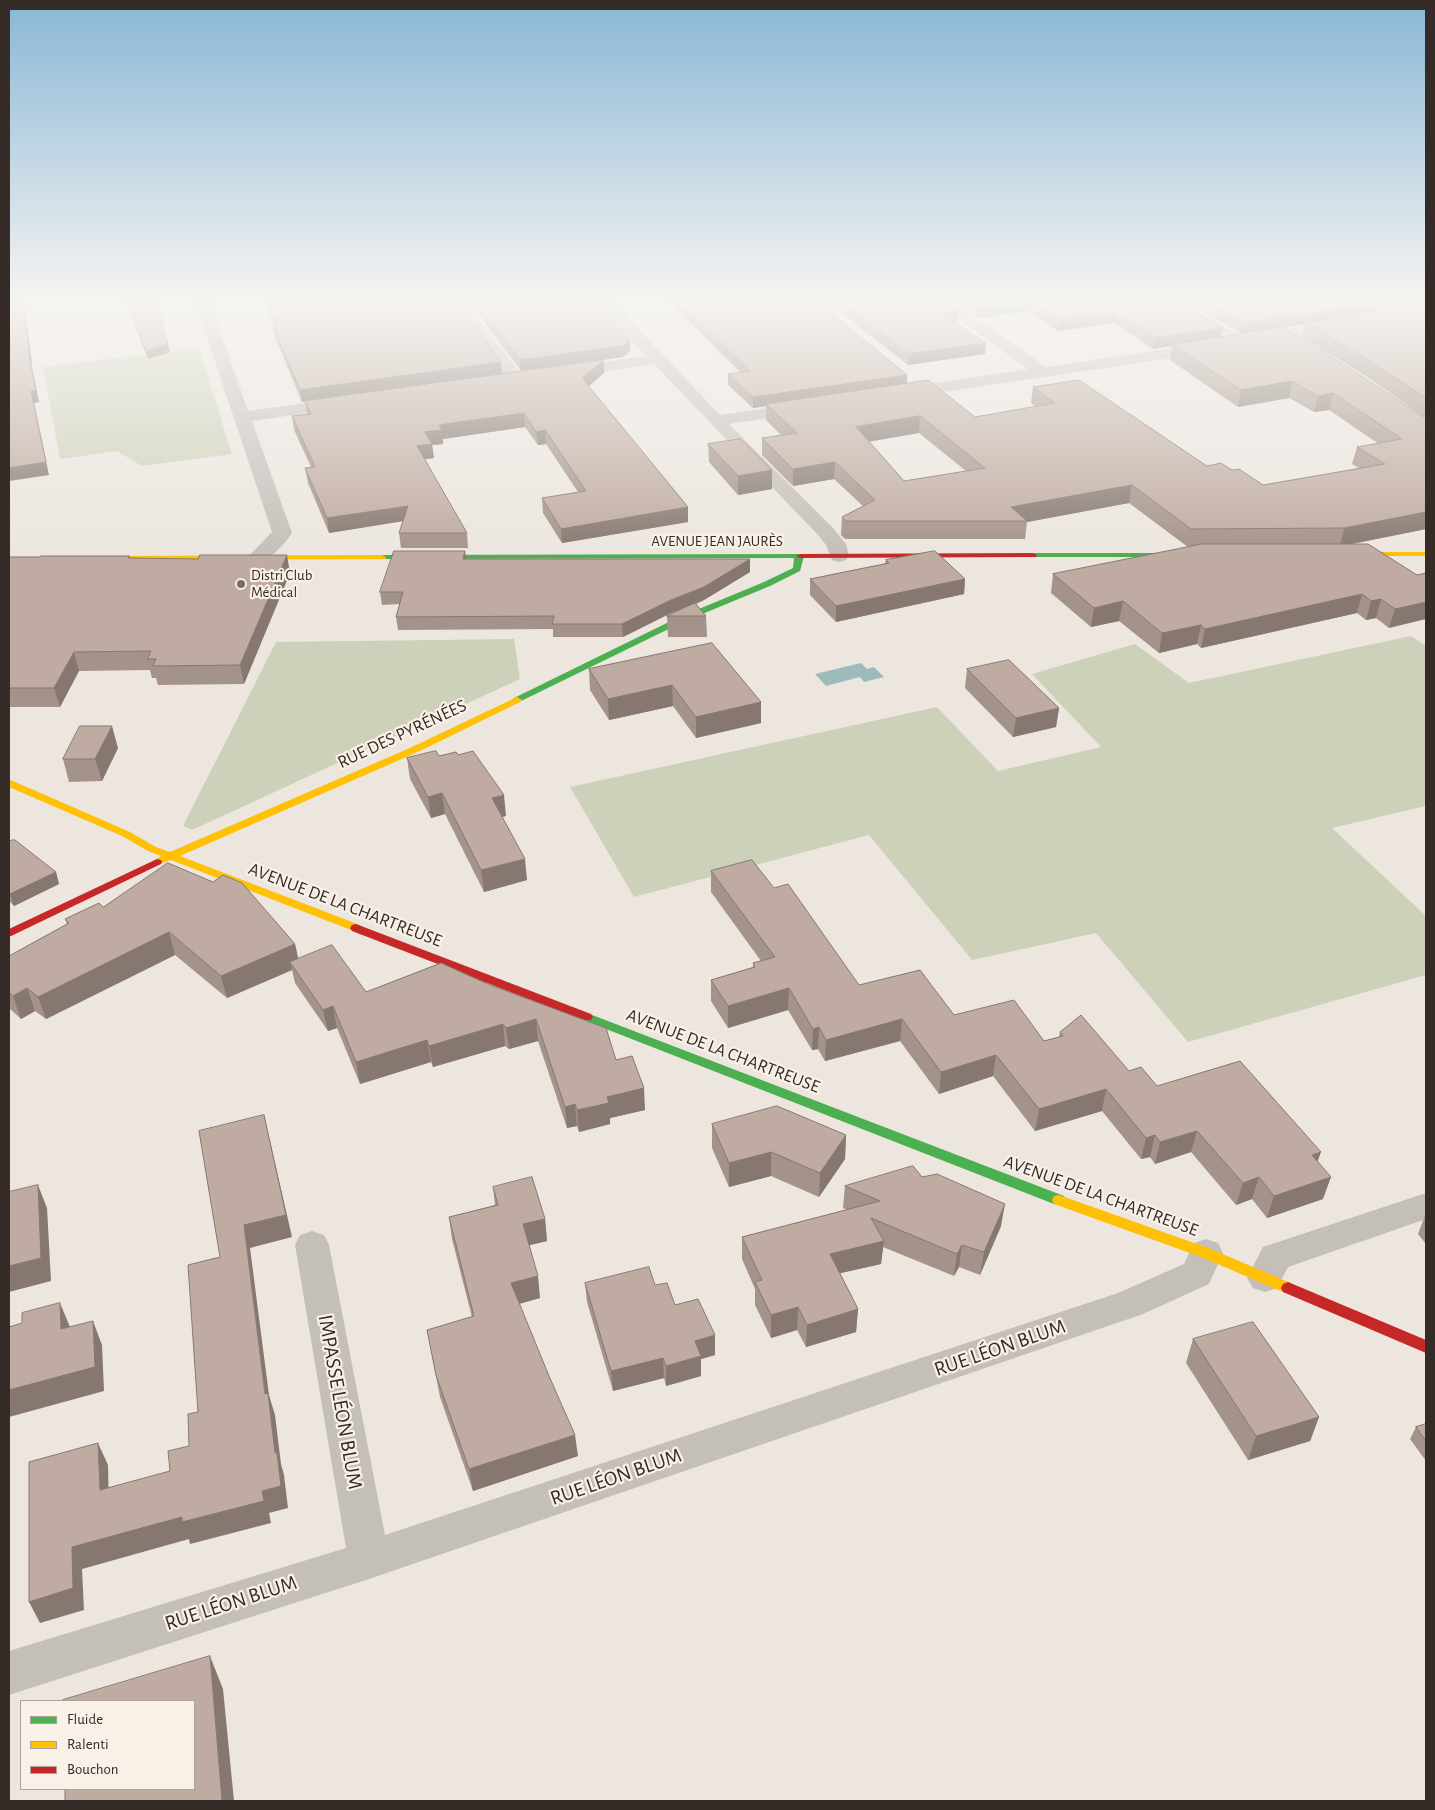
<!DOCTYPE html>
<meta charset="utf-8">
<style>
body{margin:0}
#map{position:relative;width:1435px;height:1810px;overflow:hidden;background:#ece6df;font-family:"Alegreya Sans",sans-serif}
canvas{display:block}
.frame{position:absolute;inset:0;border:10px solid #352c27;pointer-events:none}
.legend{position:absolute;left:20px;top:1700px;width:175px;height:90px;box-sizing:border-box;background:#f9f1e7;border:1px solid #aba29a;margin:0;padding:6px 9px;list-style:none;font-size:15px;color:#352c27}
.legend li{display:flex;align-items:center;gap:10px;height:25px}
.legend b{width:25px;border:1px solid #aba29a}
</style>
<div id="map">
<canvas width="1435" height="1810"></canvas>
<div class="frame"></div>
<ul class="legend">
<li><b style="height:6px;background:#4caf50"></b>Fluide</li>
<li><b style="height:6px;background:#ffc107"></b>Ralenti</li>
<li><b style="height:6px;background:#c62828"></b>Bouchon</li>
</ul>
</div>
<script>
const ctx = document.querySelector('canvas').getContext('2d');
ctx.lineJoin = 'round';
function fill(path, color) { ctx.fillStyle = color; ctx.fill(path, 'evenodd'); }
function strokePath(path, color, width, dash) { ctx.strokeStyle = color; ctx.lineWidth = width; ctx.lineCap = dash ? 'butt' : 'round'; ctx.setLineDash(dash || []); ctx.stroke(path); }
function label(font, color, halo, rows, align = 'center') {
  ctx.font = font + ' "Alegreya Sans",sans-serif'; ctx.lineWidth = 4.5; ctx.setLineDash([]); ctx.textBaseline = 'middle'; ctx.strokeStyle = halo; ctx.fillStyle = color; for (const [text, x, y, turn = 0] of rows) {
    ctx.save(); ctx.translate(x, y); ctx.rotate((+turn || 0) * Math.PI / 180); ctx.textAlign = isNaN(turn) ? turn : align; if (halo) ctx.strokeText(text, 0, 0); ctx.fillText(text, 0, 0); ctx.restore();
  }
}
const green = new Path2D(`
 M199 348 232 454 142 466 117 451 60 459 43 367Z
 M1411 636 1426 646V806L1332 828 1426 916V975L1188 1042 1096 933 972 960 869 835 634 897 570 787 937 707 998 771 1101 747 1032 674 1135 644 1189 683Z
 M514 639 520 679 192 830 183 826 276 642Z`);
const water = new Path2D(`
 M861 663 867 669 874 667 884 677 864 682 860 677 826 686 815 674Z`);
const street = new Path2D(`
 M195 302H210L248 411 342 398 348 399 351 403 348 407 342 408 252 421 292 533C283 546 267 565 251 561L248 557 272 532Z
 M451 302H466L522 375 524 379 522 383H510Z
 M597 302H613L720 415 802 403 808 404 811 408 808 412 729 424 833 528 846 544 849 556 846 560 839 562 832 560 826 545 819 536 654 364 568 377 562 375 560 372 562 369 568 367 646 356Z
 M935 302H952L1046 367 1207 343 1213 345 1215 348 1213 351 1207 353 901 398 895 397 893 393 895 389 901 388 1028 369Z
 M1161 302H1179L1242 336 1264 333 1270 335 1272 338 1270 341C1259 344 1245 347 1234 344L1163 305Z
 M1363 302C1377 302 1395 303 1405 316L1402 319 1397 321 1282 340 1276 338 1274 335 1276 332 1282 330 1382 314Z
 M1426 1193V1219L1288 1267 1277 1288 1265 1292 1253 1288 1247 1278 1263 1247Z
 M312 1231 324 1235 329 1245 385 1535 1118 1293 1184 1264 1194 1243 1206 1239 1218 1243 1223 1253 1209 1284 1143 1314 369 1579 9 1695V1651L346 1548 295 1245 300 1235Z`);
const fast = new Path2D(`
 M1030 553H1185L1189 555 1185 557H1033L1029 555Z
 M799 554 804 556 800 571 770 586 683 622 517 703 512 700 514 698 677 618 764 582 793 568 794 558 382 559 378 557 382 555Z
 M587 1013 1064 1196 1066 1200 1064 1204 1059 1205 1054 1204 583 1020 581 1017 583 1014Z`);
const slow = new Path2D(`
 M1345 552H1426V556H1345Z
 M382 555 386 557 385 559 98 560 94 558 98 556Z
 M517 697 522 700 520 702 420 751 180 856 360 925 362 928 360 931 356 932 171 860 157 865 153 864 152 862 161 856 148 851 122 836 9 787V780L13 781 130 832 156 847 170 852 412 747Z
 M1059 1195 1211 1249 1293 1284 1295 1288 1293 1292 1288 1294 1283 1292 1201 1257 1054 1204 1052 1200 1054 1196Z`);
const jam = new Path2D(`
 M1033 553 1037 555 1036 557 800 558 796 556 800 554Z
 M157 859 161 860 162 862 161 864 9 937V929Z
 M356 924 591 1014 593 1017 591 1020H583L352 931 350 928 352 925Z
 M1288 1282 1426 1340V1353L1283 1292 1281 1288 1283 1284Z`);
const wall = new Path2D(`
 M126 302H156L170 352 148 359Z
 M265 302H456L501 362 502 374 302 402 275 337 273 326H275Z
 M469 302H595L630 340V351L623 357 521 371Z
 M669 302H818L907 375V383L975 417 1036 407 1031 403 1033 387 1207 466 1232 470 1263 485 1359 468 1352 464 1357 447 1379 444 1329 410 1314 412 1289 398 1238 407 1170 360 1172 346 1153 349 1114 323 1058 331 1027 311 979 318 956 302H1177L1221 337 1241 333 1183 302H1379L1377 311 1397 308 1386 302H1425L1408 304V306L1426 303V529L1353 544 1417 575 1389 628 1376 618 1366 620 1357 613 1201 648 1197 644 1159 653 1119 621 1091 627 1051 593 1053 574 1188 547 1129 503 1027 522 1025 539H845L841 535 842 517 863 506 834 479 793 486 762 455V438L781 435 766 420V406L753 408 728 385V374L740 372ZM1305 324 1302 338 1364 375 1425 417 1284 328ZM919 433 966 471 904 481 869 441Z
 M827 302H948L958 321 953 322 985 354 908 365Z
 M604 373 588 387 688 507V522L562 543 543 513 542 498 578 492 546 444 538 445 525 427 443 439V444L432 445 434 458 425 459 467 533 468 548H401L399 533 403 521 329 533 308 483 305 468 311 467 294 430 292 416 307 414 305 401Z
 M708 444 772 489 738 495 709 462Z
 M9 557 130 558 290 573 244 684 158 685 156 678H152L150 670 79 671 60 707H9Z
 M466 559 750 572 704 600 696 604 706 616 707 637H668L667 616 688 607 671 613 623 637H553V629L398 630 396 617 400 604 382 605 380 592Z
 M886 560 965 579 964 594 836 622 810 595V579L885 564Z
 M712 643 761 723 696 738 673 706 609 720 590 690 589 669Z
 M967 669 1059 708 1056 727 1013 737 965 688Z
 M118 748 102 781 69 782 63 759Z
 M439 756 506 816 502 817 527 880 484 892 445 814 431 818 410 779 407 758Z
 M9 841 56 872 59 884 14 906 9 901Z
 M711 871 774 888 859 985 954 1015 1044 1041 1059 1037 1060 1032 1129 1071 1157 1086 1318 1162 1323 1199 1267 1218 1252 1199 1236 1205 1191 1152 1155 1164 1150 1157 1141 1159 1102 1111 1035 1131 993 1076 939 1094 900 1041 825 1061 818 1049 812 1050 788 1010 728 1028 711 1001V980L753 967V963L761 961 711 892Z
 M103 907 295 944 298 958 366 992 441 963 616 1060 645 1110 610 1118V1124L579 1132 577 1126 567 1128 538 1041 509 1049 505 1046 433 1067 431 1062 360 1084 337 1028 328 1031 295 983 292 970 227 998 175 955 46 1019 35 1011 21 1019 9 1008V956L67 924 65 919Z
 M712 1124 846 1135 845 1159 819 1197 771 1176 729 1187 712 1148Z
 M922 1177 1001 1226 980 1275 959 1267 954 1276 883 1247 881 1264 840 1273 858 1309 856 1332 806 1347 797 1330 771 1338 755 1305V1289L742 1259V1237L847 1210 843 1208 845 1186Z
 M493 1187 545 1219 547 1241 529 1245 540 1298 519 1304 578 1456 473 1491 440 1397 427 1330 472 1317 452 1239 449 1217 495 1205Z
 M1426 1213V1244L1418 1234Z
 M585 1283 655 1285 675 1305 715 1335V1355L701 1359V1376L666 1386 664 1378 613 1391 587 1302Z
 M1193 1339 1319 1417 1310 1441 1248 1460 1186 1363Z
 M1426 1424V1461L1410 1439 1416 1427Z`);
const shadedWall = new Path2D(`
 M22 302H24L32 362H31L39 402 34 403 49 475 9 481V468L31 391Z
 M1018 302H1028L1027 311 979 318 980 308Z
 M1379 302 1377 313 1306 323 1305 324 1242 334 1244 323Z
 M1401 302H1425L1408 304V308L1399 309Z
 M959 311 958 321 938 324 939 313Z
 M1116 312 1114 323 1058 331 1060 321Z
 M1223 328 1220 339 1172 345V346L1153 349 1155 338Z
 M630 340V351L623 357 521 371 520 360Z
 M986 343 985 354 908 365V354Z
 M168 344 170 352 148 359 146 351Z
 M604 360V373L582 392V378Z
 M501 362 502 374 302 402 300 390Z
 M907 375V386L766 404V406L753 408V397Z
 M1292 381 1289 398 1238 407 1241 390Z
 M1333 393 1329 410 1314 412 1318 396Z
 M524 413 525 427 443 439V444L432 445 434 458 419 460 417 446 425 432 439 425Z
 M920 416 919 433 856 444V427Z
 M545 430 546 444 538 445 536 432Z
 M835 462 834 479 793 486V469Z
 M772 470V489L738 495V476Z
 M1132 485 1129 503 1027 522V521L1011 507Z
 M408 506 410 520 329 533 327 518Z
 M688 507V522L562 543 561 529Z
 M1426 512V529L1340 546 1344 528Z
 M465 551 467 564 463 559Z
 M287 555 290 573 244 684 240 665Z
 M750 559V572L704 600 671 613 623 637 622 624Z
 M965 579 964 594 836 622V606Z
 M1362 594 1357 613 1201 648 1205 629Z
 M1381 599 1376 618 1366 620 1371 601Z
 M1123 601 1119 621 1091 627 1094 608Z
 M1426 602V619L1389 628 1395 609Z
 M1201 625 1197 644 1159 653 1162 633Z
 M74 652 79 671 60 707 54 688Z
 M672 685 673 706 609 720 608 699Z
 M761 702V723L696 738V717Z
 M1059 708 1056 727 1013 737 1016 718Z
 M112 726 118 748 102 781 95 759Z
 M442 793 445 814 431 818 428 797Z
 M504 795 506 816 494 819 492 798Z
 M525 859 527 880 484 892 481 870Z
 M56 872 59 884 14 906 10 894Z
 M169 932 175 955 46 1019 38 997Z
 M295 944 300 967 290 962 292 970 227 998 221 976Z
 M27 988 35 1011 21 1019 13 996Z
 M789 988 788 1010 728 1028V1006Z
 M333 1006 337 1028 328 1031 323 1010Z
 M536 1019 538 1041 509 1049 506 1028Z
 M902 1019 900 1041 825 1061 826 1040Z
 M503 1024 505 1046 433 1067 429 1046Z
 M819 1027 818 1049 812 1050 813 1029Z
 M427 1040 431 1062 360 1084 356 1062Z
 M996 1055 993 1076 939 1094 941 1072Z
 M644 1088 645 1110 610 1118V1124L579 1132 577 1110 607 1097Z
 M1106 1089 1102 1111 1035 1131 1039 1109Z
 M575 1104 577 1126 567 1128 565 1107Z
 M264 1115 292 1237 250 1248 269 1395 275 1415 281 1464 284 1475 288 1508 269 1513 271 1523 190 1544 189 1539 82 1569 84 1610 40 1623 29 1602 72 1547 262 1491 275 1453 265 1394 244 1225Z
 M1197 1131 1191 1152 1155 1164 1160 1142Z
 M846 1135 845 1159 819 1197 820 1173Z
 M1155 1135 1150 1157 1141 1159 1146 1138Z
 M771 1152V1176L729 1187V1163Z
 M1321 1152 1313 1174 1312 1155Z
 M1259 1177 1252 1199 1236 1205 1243 1183Z
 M1331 1177 1323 1199 1267 1218 1274 1196Z
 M38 1185 47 1208 51 1281 9 1292V1266Z
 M1005 1204 1001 1226 980 1275 984 1252Z
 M545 1219 547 1241 526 1246 523 1224Z
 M884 1241 881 1264 828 1276 830 1254Z
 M962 1245 959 1267 954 1276 957 1254Z
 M538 1276 540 1298 514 1305 511 1283Z
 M60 1303 70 1327 61 1329Z
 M798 1307 797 1330 771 1338V1315Z
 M858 1309 856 1332 806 1347 807 1325Z
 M93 1321 102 1345 104 1391 9 1417V1390Z
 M715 1335V1355L701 1359V1376L666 1386V1366L695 1341Z
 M663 1358 664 1378 613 1391 611 1371Z
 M1319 1417 1310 1441 1248 1460 1256 1436Z
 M575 1435 578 1456 473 1491 469 1469Z
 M98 1443 108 1465 109 1512 100 1490Z
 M210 1656 223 1689 234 1801H222Z`);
const building = new Path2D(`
 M9 302H22L29 351H28L36 391H31L46 462 9 468Z
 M128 302H156L168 344 146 351Z
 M267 302H456L501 362 300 390 273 326H277Z
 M476 302H595L630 340 622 346 520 360Z
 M679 302H818L907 375 753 397 728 374 750 371Z
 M841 302H948L959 311 939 313 986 343 908 354Z
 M972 302H1018L980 308Z
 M1031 302H1177L1223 328 1155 338 1116 312 1060 321Z
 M1205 302H1379L1244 323Z
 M1426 303V398L1368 360 1306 323Z
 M1282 327 1354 371 1424 417H1426V512L1344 528 1191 529 1132 485 1011 507 1027 521H846L842 517 875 500 835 462 793 469 762 438 797 433 766 404 928 380 975 417 1055 403 1033 387 1079 380 1207 466 1221 463 1232 470 1239 469 1263 485 1385 464 1357 447 1402 439 1333 393 1318 396 1292 381 1241 390 1172 345ZM920 416 985 468 904 481 856 427Z
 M604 360 582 378 688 507 561 529 542 498 586 491 545 430 536 432 524 413 439 425 442 430 425 432 432 444 417 446 467 533H399L408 506 327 518 305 468 315 467 292 416 311 414 305 401Z
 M741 439 772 470 738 476 708 444Z
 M1202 544H1368L1417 575 1426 573V602L1395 609 1381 599 1371 601 1362 594 1205 629 1201 625 1162 633 1123 601 1094 608 1053 574Z
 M394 551H465L463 559H750L704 587 671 600 622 624H552L554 616 396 617 403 592H380Z
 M935 551 965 579 836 606 810 579 889 563 886 560Z
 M200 555H287L240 665 153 666 156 659H147L151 651 74 652 54 688H9V557H39L41 556H130L128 558 198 559Z
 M695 603 706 616H667Z
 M712 643 761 702 696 717 672 685 608 699 589 669Z
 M1009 660 1059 708 1016 718 967 669Z
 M80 726H112L95 759H63Z
 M436 751 439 756 456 752 458 755 473 751 504 795 492 798 525 859 481 870 442 793 428 797 407 758Z
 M15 840 56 872 10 894 9 893V841Z
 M752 860 774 888 788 884 859 985 920 970 954 1015 1014 1000 1044 1041 1063 1036 1060 1032 1081 1015 1129 1071 1141 1067 1157 1086 1240 1061 1321 1152 1312 1155 1331 1177 1274 1196 1259 1177 1243 1183 1197 1131 1160 1142 1155 1135 1146 1138 1106 1089 1039 1109 996 1055 941 1072 902 1019 826 1040 819 1027 813 1029 789 988 728 1006 711 980 755 967 753 963 775 957 711 871Z
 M168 863 213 882 223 875 242 883 295 944 221 976 169 932 38 997 27 988 13 996 9 992V956L69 923 65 919 99 903 103 907Z
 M332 945 366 992 441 963 490 985 606 1028 616 1060 632 1056 644 1088 607 1097 609 1103 577 1110 575 1104 565 1107 536 1019 506 1028 503 1024 429 1046 427 1040 356 1062 333 1006 323 1010 290 962Z
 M777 1106 846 1135 820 1173 771 1152 729 1163 712 1124Z
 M264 1115 286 1215 244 1225 265 1394 268 1393 275 1453H277L281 1486 262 1491 264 1501 182 1522V1517L72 1547 73 1588 29 1602V1462L98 1443 100 1490 170 1471 168 1451 189 1446 188 1414 198 1412 188 1265 220 1257 199 1131Z
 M913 1166 922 1177 937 1174 1005 1204 984 1252 962 1245 957 1254 871 1218 884 1241 830 1254 858 1309 807 1325 798 1307 771 1315 755 1282 762 1280 742 1237 880 1201 845 1186Z
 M532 1177 545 1219 523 1224 538 1276 511 1283 549 1376 575 1435 469 1469 436 1375 427 1330 474 1316 449 1217 498 1205 493 1187Z
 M38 1185 41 1258 9 1266V1192Z
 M649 1267 655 1285 667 1283 675 1305 698 1299 715 1335 695 1341 701 1356 666 1366 663 1358 611 1371 585 1283Z
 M60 1303 61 1329 93 1321 95 1367 9 1390V1327L22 1323V1313Z
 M1253 1322 1319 1417 1256 1436 1193 1339Z
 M1426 1424V1441L1416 1427Z
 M210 1656 222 1801H65V1789H194V1701H63V1700Z`);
const markers = [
 [241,584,5,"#756d67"]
];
const farStreetnames = [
 ["AVENUE JEAN JAURÈS",717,541]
];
const farPoinames = [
 ["Distri Club",251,575],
 ["Médical",251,592]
];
const streetNames = [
 ["RUE DES PYRÉNÉES",402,734,-25],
 ["AVENUE DE LA CHARTREUSE",345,905,21],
 ["AVENUE DE LA CHARTREUSE",723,1051,21],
 ["AVENUE DE LA CHARTREUSE",1101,1196,20]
];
const nearStreetnames = [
 ["RUE LÉON BLUM",1000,1348,-19],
 ["IMPASSE LÉON BLUM",340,1402,80],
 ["RUE LÉON BLUM",616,1477,-19],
 ["RUE LÉON BLUM",231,1603,-18]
];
fill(green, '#cdd1ba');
fill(water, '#9cbcbc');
fill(street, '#c5bfb9');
fill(fast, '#4caf50');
fill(slow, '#ffc107');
fill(jam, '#c62828');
fill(wall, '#a4938a');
fill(shadedWall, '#867871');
fill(building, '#bfaba1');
strokePath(building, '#867871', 1);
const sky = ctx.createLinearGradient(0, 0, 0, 556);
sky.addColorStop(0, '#89b7d6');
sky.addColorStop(0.54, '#f6f4f1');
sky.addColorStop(1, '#f6f4f100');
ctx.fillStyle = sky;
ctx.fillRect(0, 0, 1435, 556);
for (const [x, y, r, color] of markers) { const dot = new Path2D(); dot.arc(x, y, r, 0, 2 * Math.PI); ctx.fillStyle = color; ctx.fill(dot); strokePath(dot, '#f9f1e7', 2); }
label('15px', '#352c27', '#f9f1e7', farStreetnames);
label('15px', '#352c27', '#f9f1e7', farPoinames, 'left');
label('18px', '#352c27', '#f9f1e7', streetNames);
label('21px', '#352c27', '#f9f1e7', nearStreetnames);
</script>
